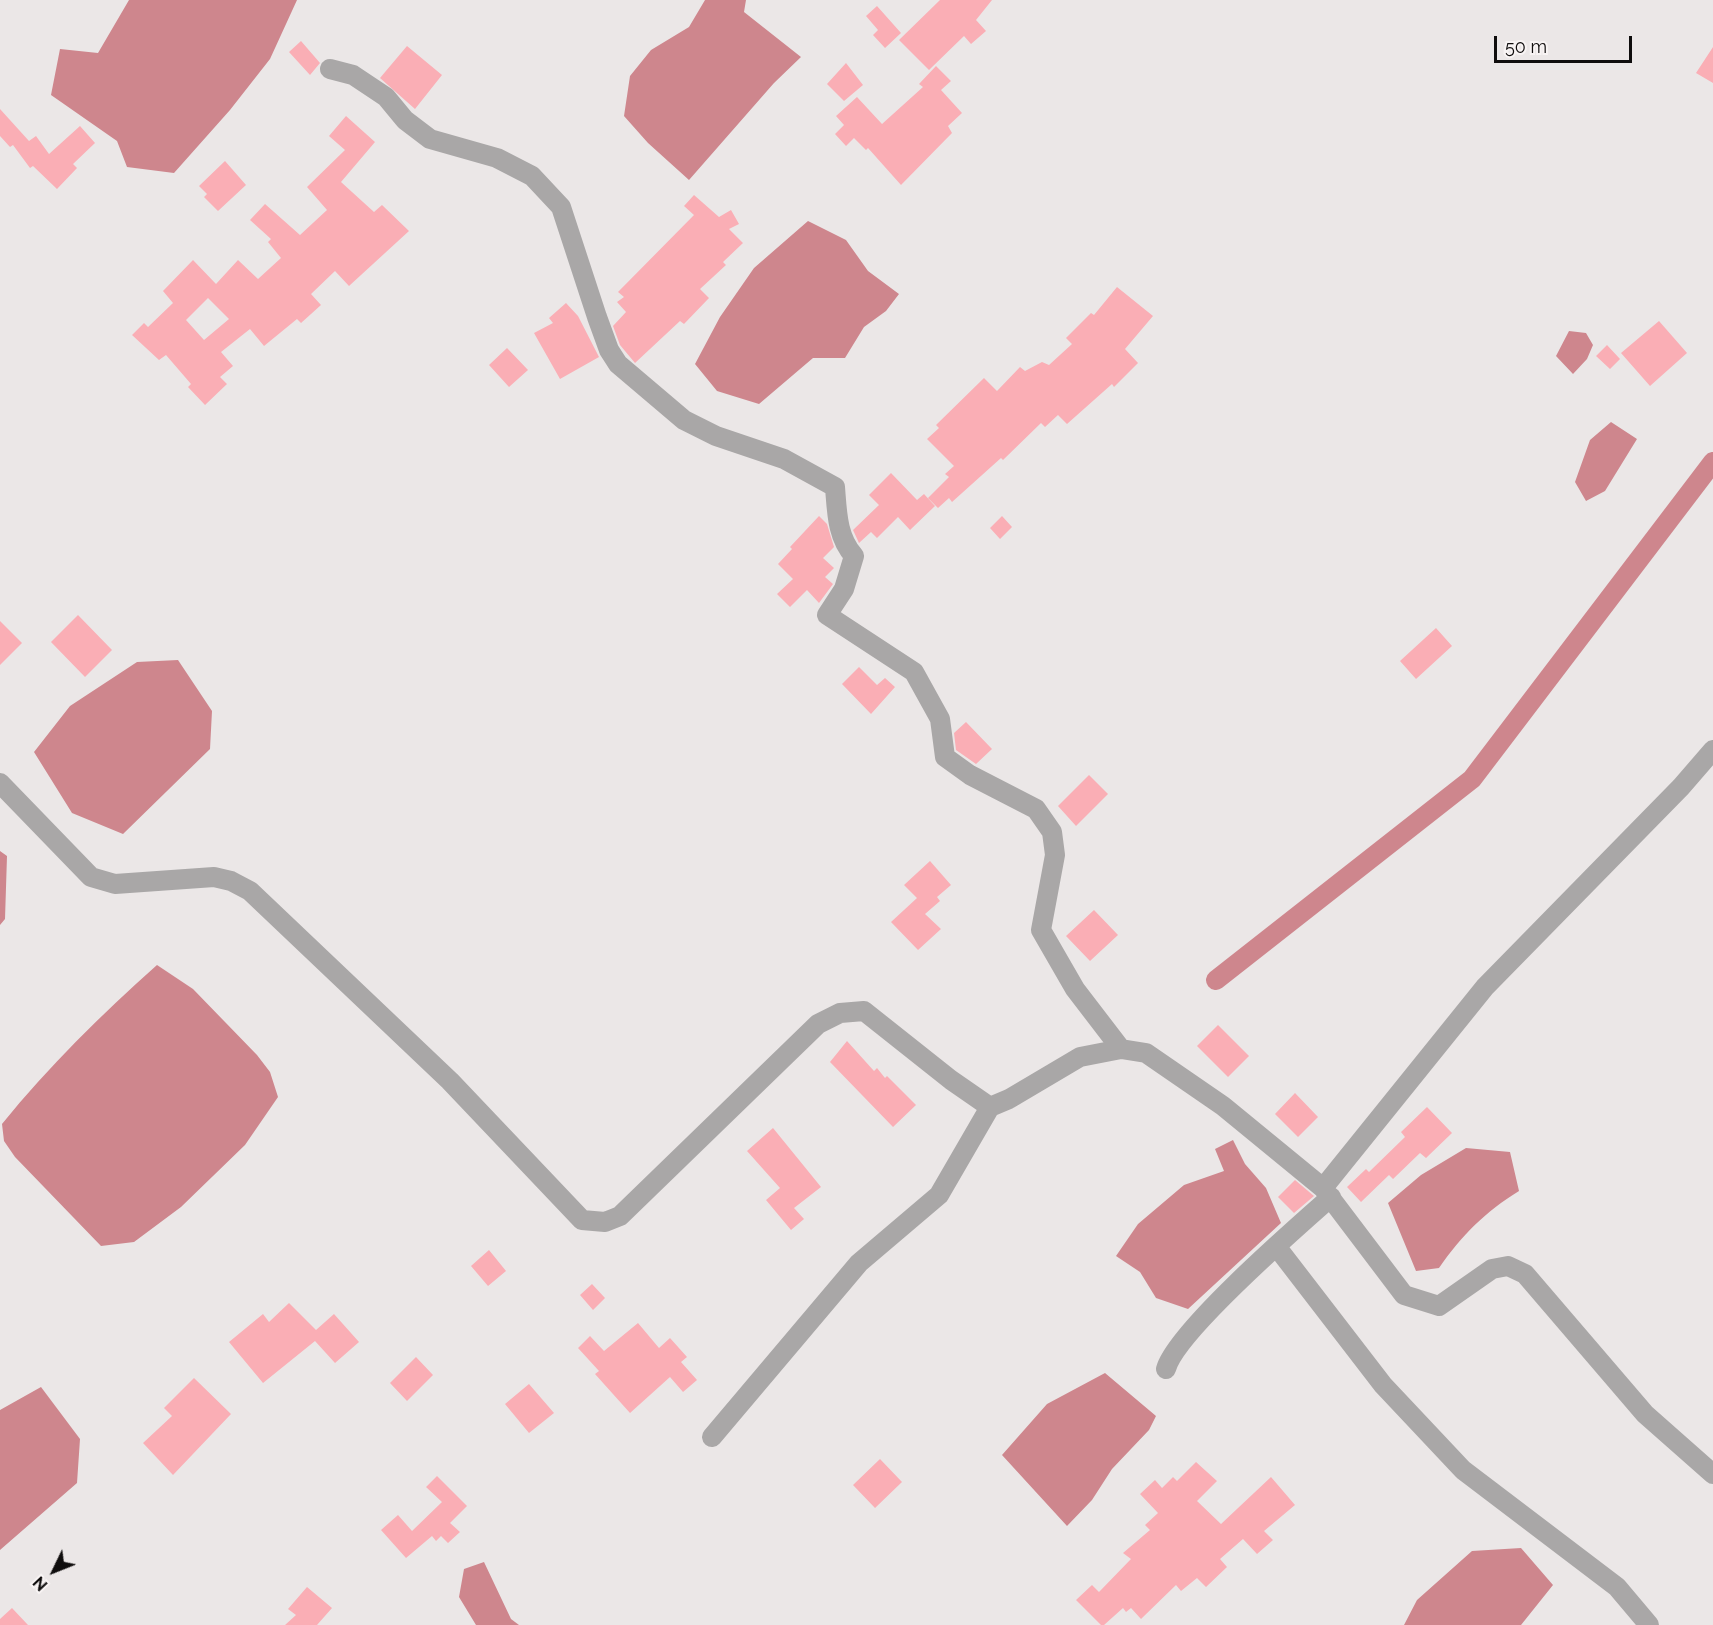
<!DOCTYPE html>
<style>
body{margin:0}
#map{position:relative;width:1713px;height:1625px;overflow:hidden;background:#ebe7e7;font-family:Raleway,sans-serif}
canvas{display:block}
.north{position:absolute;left:24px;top:1541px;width:60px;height:60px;-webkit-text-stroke:4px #f8f4f4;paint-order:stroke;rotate:227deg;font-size:16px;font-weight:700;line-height:24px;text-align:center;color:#0f0d0d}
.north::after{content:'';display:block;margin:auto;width:21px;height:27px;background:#0f0d0d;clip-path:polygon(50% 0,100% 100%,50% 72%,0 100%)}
.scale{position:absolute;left:1494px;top:36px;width:138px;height:27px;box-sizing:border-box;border:3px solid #0f0d0d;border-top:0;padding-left:8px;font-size:18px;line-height:21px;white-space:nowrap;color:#0f0d0d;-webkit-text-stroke:4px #f8f4f4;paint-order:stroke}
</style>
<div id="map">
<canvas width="1713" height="1625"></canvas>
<div class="north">N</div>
<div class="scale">50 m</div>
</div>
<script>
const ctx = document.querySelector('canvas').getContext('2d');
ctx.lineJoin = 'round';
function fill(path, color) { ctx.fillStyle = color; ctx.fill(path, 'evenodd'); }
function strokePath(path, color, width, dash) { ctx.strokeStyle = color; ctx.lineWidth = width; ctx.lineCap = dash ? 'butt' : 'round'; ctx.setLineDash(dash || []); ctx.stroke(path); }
const water = new Path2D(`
 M129 0H297L270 59 230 110 174 173 127 167 117 141 51 95 60 49 98 53Z
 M705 0H746L744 12 801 57 774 83 689 180 648 143 624 116 630 76 651 50 689 27Z
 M808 221 846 240 868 271 899 294 886 311 864 327 845 358H813L759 404 717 391 695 364 720 317 754 268Z
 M1569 331 1586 333 1593 345 1587 359 1573 374 1556 356Z
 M1611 422 1637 439 1605 491 1586 501 1575 482 1590 440Z
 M178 660 212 711 210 749 123 834 72 813 34 752 70 706 137 662Z
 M0 851 7 856 5 919 0 925Z
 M157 965 193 989 257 1055 270 1072 278 1097 245 1145 181 1207 134 1242 101 1246 15 1157 4 1141 2 1124C49 1066 101 1015 157 965Z
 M1233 1140 1245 1164 1266 1188 1281 1223 1188 1309 1156 1298 1140 1272 1116 1256 1138 1224 1184 1185 1224 1171 1215 1149Z
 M1466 1148 1510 1152 1519 1191C1485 1212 1462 1235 1439 1268L1416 1271 1388 1203 1421 1175Z
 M1105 1373 1156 1416 1149 1430 1112 1469 1092 1500 1067 1526 1002 1455 1047 1404Z
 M41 1387 80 1439 77 1483 0 1550V1410Z
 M1521 1548 1553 1585 1521 1625H1404L1417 1600 1472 1551Z
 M484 1562 511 1619 519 1625H476L459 1597 464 1569Z`);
const canal = new Path2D(`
 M1216 980 1472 779 1713 462`);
const building = new Path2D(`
 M940 0H992L976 20 986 31 971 44 964 36 929 70 899 40Z
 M877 6 901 33 885 48 873 35 878 30 866 16Z
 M301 41 320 63 310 75 289 52Z
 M407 46 442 75 415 109 380 78Z
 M1713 47V83L1696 73Z
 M846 63 863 85 844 101 827 84Z
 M936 66 951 81 941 90 962 113 948 126 952 133 901 185 868 148 866 150 854 138 846 146 835 134 844 125 836 116 857 97 882 124 923 87 919 84Z
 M0 109 29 141 36 136 49 154 80 126 95 143 73 164 77 168 57 189 33 166 30 168 13 145 10 147 0 136Z
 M346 116 375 142 341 182 374 212 382 205 409 231 349 286 335 271 311 294 321 305 301 323 297 319 264 346 250 329 221 352 233 366 220 377 227 384 205 405 188 387 191 384 166 355 159 360 132 335 144 323 148 327 173 303 163 291 193 260 216 284 238 260 258 279 281 258 268 242 271 239 250 220 265 204 300 235 327 210 307 187 345 150 329 136ZM208 298 229 319 204 340 186 320Z
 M225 161 246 185 218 211 204 197 207 194 199 186Z
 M694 195 719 217 731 210 739 224 729 229 743 243 723 262 726 265 700 289 709 298 684 324 680 321 635 363 620 345 613 326 626 312 617 302 624 297 618 292 694 215 684 206Z
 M1117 287 1153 316 1125 349 1138 363 1114 387 1112 384 1067 424 1058 415 1045 427 1041 423 1003 460 1001 458 952 502 949 498 938 508 928 498 949 477 945 474 954 466 927 439 939 428 936 425 984 378 997 391 1020 367 1025 371 1042 362 1049 365 1072 344 1066 338 1091 313 1094 315Z
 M566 303 578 316 599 357 560 379 534 333 553 323 549 318Z
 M1659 321 1687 353 1650 386 1621 353Z
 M1607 345 1620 359 1610 369 1596 356Z
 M507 348 528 370 509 387 489 365Z
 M891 473 917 500 924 494 935 506 910 530 898 517 877 538 871 532 859 543 853 530 879 505 869 495Z
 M819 516 827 524 834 547 823 558 834 568 825 577 833 584 819 603 807 590 790 607 777 594 793 579 778 564 792 549 790 547Z
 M1002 516 1012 527 1000 539 990 528Z
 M78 615 112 650 85 677 51 642Z
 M0 621 22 643 0 665Z
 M1436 628 1452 646 1416 679 1400 661Z
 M859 667 877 685 885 678 895 687 871 714 842 684Z
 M966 722 992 749 976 764 956 750 954 733Z
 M1089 775 1108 794 1076 826 1058 806Z
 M930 861 951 885 937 897 940 901 925 914 941 929 918 950 891 922 917 898 904 885Z
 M1094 910 1118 935 1090 961 1066 936Z
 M1218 1025 1249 1056 1228 1077 1197 1046Z
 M847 1041 874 1071 877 1068 885 1078 887 1076 916 1105 893 1127 830 1062Z
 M1295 1093 1318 1117 1298 1137 1275 1114Z
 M1427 1107 1452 1133 1426 1158 1420 1153 1393 1179 1389 1175 1361 1202 1347 1187 1366 1169 1369 1172 1405 1137 1401 1132Z
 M773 1128 821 1187 794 1208 804 1219 791 1230 766 1200 780 1188 747 1151Z
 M1295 1180 1314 1196 1294 1213 1278 1197Z
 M489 1250 506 1271 488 1286 471 1266Z
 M592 1284 605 1298 593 1310 580 1295Z
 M289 1303 316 1330 334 1314 359 1342 335 1363 315 1341 263 1383 229 1342 263 1314 269 1322Z
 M638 1323 659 1348 670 1338 687 1357 681 1362 697 1380 683 1392 670 1377 630 1413 595 1374 599 1371 578 1348 590 1336 604 1351Z
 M416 1357 433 1375 407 1401 390 1383Z
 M194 1378 231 1414 173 1475 143 1443 172 1416 164 1408Z
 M529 1384 554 1413 529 1433 505 1404Z
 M880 1459 902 1482 875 1508 853 1485Z
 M1196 1462 1217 1481 1197 1501 1221 1524 1271 1477 1295 1505 1264 1531 1273 1540 1257 1554 1243 1539 1220 1559 1227 1567 1206 1587 1197 1578 1181 1591 1176 1585 1141 1619 1131 1608 1126 1612 1123 1608 1104 1625H1101L1076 1600 1092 1585 1099 1592 1131 1559 1123 1553 1150 1530 1145 1525 1158 1513 1140 1494 1155 1480 1162 1488 1173 1477 1177 1481Z
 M437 1476 467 1506 450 1523 460 1532 448 1543 441 1536 436 1541 432 1536 406 1558 381 1530 398 1515 412 1531 442 1502 426 1487Z
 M307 1587 332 1608 317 1625H285L296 1615 288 1609Z
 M12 1608 28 1625H0V1619Z`);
const minor = new Path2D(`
 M330 69 353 75 386 97 405 120 430 139 497 158 532 176 561 207 597 317 609 350 618 364 684 420 716 436 784 459 835 487C837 512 837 537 854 556L844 589 827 615 914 672 940 719 945 757 970 775 1036 809 1052 832 1055 855 1041 930 1075 989 1121 1049
 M0 783 91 877 115 884 214 877 231 881 250 891 450 1081 582 1220 605 1222 620 1216 818 1024 840 1013 864 1011 951 1080 990 1107 1009 1099 1080 1057 1121 1049 1146 1053 1223 1106 1323 1188 1404 1295 1439 1306 1492 1269 1508 1266 1525 1274 1645 1414 1713 1474
 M1323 1188 1485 987 1681 787 1713 750
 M1276 1246 1383 1385 1463 1470 1617 1587 1649 1625
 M1166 1369C1176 1332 1297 1227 1331 1197
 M712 1437 859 1263 939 1195 990 1107`);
fill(water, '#ce868d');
strokePath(canal, '#ce868d', 20);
fill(building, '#faaeb5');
strokePath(minor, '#a9a7a7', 20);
</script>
